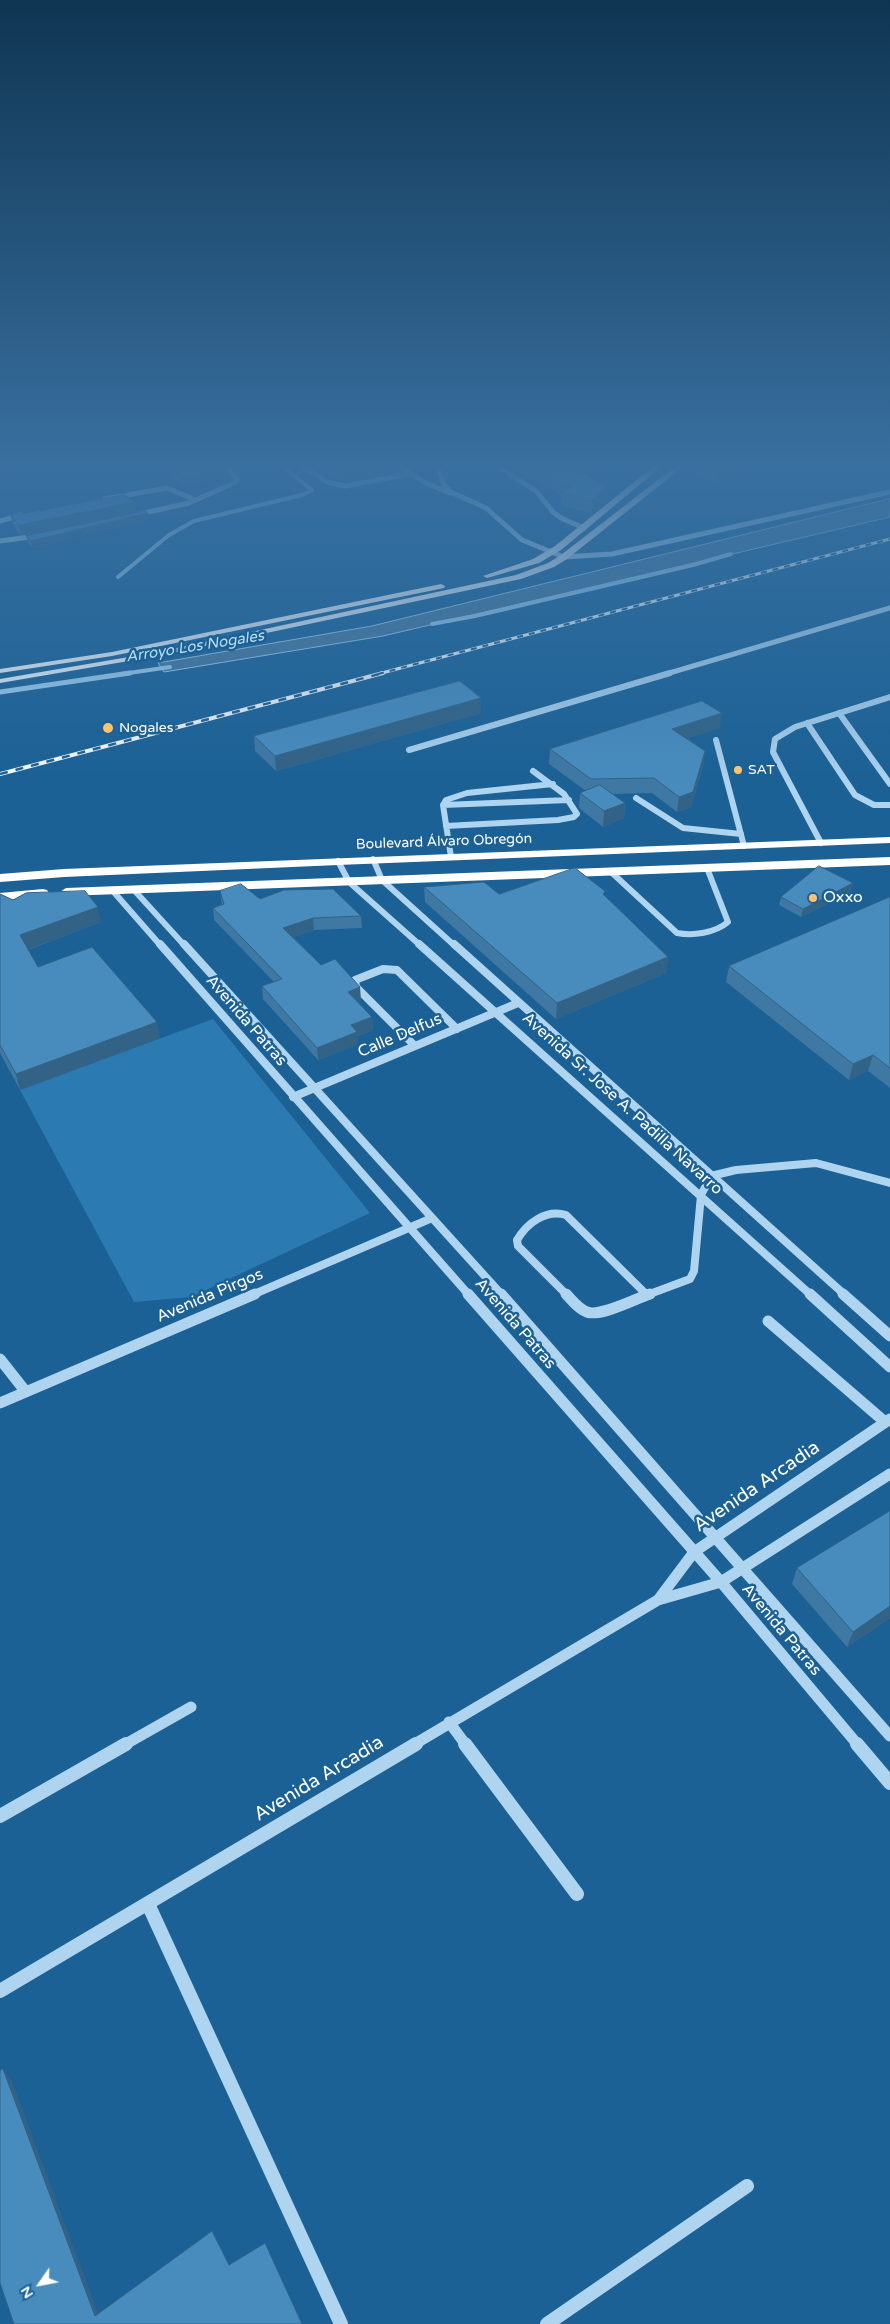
<!DOCTYPE html>
<meta charset="utf-8">
<style>
body{margin:0}
#map{position:relative;width:890px;height:2324px;overflow:hidden;background:#1b6195;font-family:"Varela Round",sans-serif}
canvas{display:block}
.north{position:absolute;left:15px;top:2259px;width:50px;height:50px;-webkit-text-stroke:4px #1b6195;paint-order:stroke;rotate:237deg;font-size:14px;font-weight:700;line-height:20px;text-align:center;color:#fff}
.north::after{content:'';display:block;margin:auto;width:18px;height:22px;background:#fff;clip-path:polygon(50% 0,100% 100%,50% 72%,0 100%)}
</style>
<div id="map">
<canvas width="890" height="2324"></canvas>
<div class="north">N</div>
</div>
<script>
const ctx = document.querySelector('canvas').getContext('2d');
ctx.lineJoin = 'round';
function fill(path, color) { ctx.fillStyle = color; ctx.fill(path, 'evenodd'); }
function strokePath(path, color, width, dash) { ctx.strokeStyle = color; ctx.lineWidth = width; ctx.lineCap = dash ? 'butt' : 'round'; ctx.setLineDash(dash || []); ctx.stroke(path); }
function label(font, color, halo, rows, align = 'center') {
  ctx.font = font + ' "Varela Round",sans-serif'; ctx.lineWidth = 5; ctx.setLineDash([]); ctx.textBaseline = 'middle'; ctx.strokeStyle = halo; ctx.fillStyle = color; for (const [text, x, y, turn = 0] of rows) {
    ctx.save(); ctx.translate(x, y); ctx.rotate((+turn || 0) * Math.PI / 180); ctx.textAlign = isNaN(turn) ? turn : align; if (halo) ctx.strokeText(text, 0, 0); ctx.fillText(text, 0, 0); ctx.restore();
  }
}
const green = new Path2D(`
 M213 1019 370 1213 191 1297 134 1302 20 1090Z`);
const water = new Path2D(`
 M890 499V517L383 636 164 672 158 663 372 626Z`);
const streamFar1 = new Path2D(`
 M118 577 169 535 194 521 302 495 312 490 277 462
 M432 624 475 616 693 565 731 554
 M122 674 170 667`);
const stream = new Path2D(`
 M0 692 130 673`);
const minorFar4 = new Path2D(`
 M296 462 327 482 345 486 410 474
 M394 462 426 483 450 493
 M436 462 444 485 451 492 486 508 522 540 564 557 612 554 890 492
 M490 462 536 491 553 512 561 518 584 528
 M105 499 167 488 196 500
 M135 515 189 503 234 483 237 479 223 462
 M0 521 21 515
 M0 541 37 536
 M666 674 890 608`);
const minorFar3 = new Path2D(`
 M839 713 890 784
 M807 723 855 795 874 805H890
 M716 740 744 846
 M409 750 670 673
 M636 798 683 828 741 834
 M443 805 569 800
 M446 826 558 820 574 817 577 814 564 794 533 771
 M821 843 773 752 775 739 795 727 890 697
 M451 857 443 805 446 800 467 793 553 784
 M373 859 382 880 455 946
 M338 861 349 882 421 946
 M610 871 677 933C693 936 715 933 728 922L707 868
 M112 890 161 946
 M134 890 185 946`);
const minorFar2 = new Path2D(`
 M160 944 469 1295
 M184 944 502 1295
 M419 944 811 1295
 M454 944 845 1295
 M415 1046 356 987 355 980 383 969 397 970 457 1029
 M293 1097 518 1003
 M252 1295 432 1218
 M567 1295 518 1246 517 1240C527 1223 546 1209 566 1215L647 1295
 M647 1295 690 1279 694 1271 701 1195 711 1176 736 1170 816 1163 890 1183`);
const minorFar1 = new Path2D(`
 M468 1294 721 1582 858 1745
 M501 1294 890 1736
 M566 1294C572 1300 578 1309 587 1312 600 1317 633 1300 647 1295
 M810 1294 890 1367
 M843 1294 890 1336
 M647 1295 650 1294
 M768 1321 885 1422
 M0 1359 26 1392
 M0 1403 255 1294
 M658 1600 694 1552 890 1419
 M449 1722 466 1745
 M124 1745 191 1707
 M413 1745 658 1600 721 1582 890 1474`);
const minor = new Path2D(`
 M465 1744 577 1894
 M857 1744 890 1783
 M0 1816 126 1744
 M148 1904 341 2324
 M0 1991 416 1744
 M547 2324 747 2186`);
const major = new Path2D(`
 M659 462H667L561 550 539 563 487 578 483 576 533 559 555 546Z
 M681 462H689L567 559 554 567 521 579 158 656 0 683V679L158 652 516 575 548 563 561 555Z
 M441 584 445 586 444 588 112 656 0 673V669L112 652Z`);
const highway = new Path2D(`
 M890 837V843L338 865 64 877 0 882V874L64 869Z
 M890 857V865L66 896 60 892 66 888Z
 M43 889 47 890 49 893 47 896 0 901V893Z`);
const railFar1 = new Path2D(`
 M378 674 890 539`);
const rail = new Path2D(`
 M0 774 383 673`);
const wall = new Path2D(`
 M158 462H219L226 469 227 478 183 486Z
 M312 462H386L387 474 341 481Z
 M503 462H624L623 467 588 476 608 499 592 513 561 506V495Z
 M696 462H752L751 471 716 483 694 475Z
 M135 502 136 512 21 535 13 526 11 516Z
 M148 513 149 520 33 548 28 543 26 536Z
 M481 698V713L276 771 255 751 254 736Z
 M720 728 687 738 705 751 703 766 691 807 677 812 652 793 612 794 625 803 624 818 603 827 579 808 580 793 586 791 549 764 550 749Z
 M853 883 851 892 801 917 779 905 781 897Z
 M424 887 499 894 604 895 668 957 666 973 556 1019 425 902Z
 M220 891 361 916 362 928 314 930 293 937 321 965 361 1000 357 1001 372 1017 373 1030 358 1036V1044L318 1060 263 999 262 986 274 982 214 920 213 908 222 905Z
 M0 894 13 900 101 922 28 950 38 967 160 1038 20 1090 0 1053Z
 M890 897V1088L868 1071 849 1080 726 982 729 966Z
 M890 1511V1618L847 1647 792 1584 797 1568Z`);
const shadedWall = new Path2D(`
 M10 462H60L0 473V464Z
 M380 462H386L387 474 341 481 340 468Z
 M592 462H624L623 467 572 480V467Z
 M742 462H752L751 471 716 483 717 471Z
 M226 469 227 478 183 486 182 477Z
 M608 487V499L592 513V500Z
 M135 502 136 512 21 535 19 525Z
 M148 513 149 520 33 548 31 541Z
 M481 698V713L276 771 275 756Z
 M722 713 720 728 671 744 672 729Z
 M705 751 703 766 691 807 677 812 679 797Z
 M625 803 624 818 603 827 604 811Z
 M853 883 851 892 801 917 803 909Z
 M98 907 101 922 24 951 20 935Z
 M313 918 314 930 284 940 283 928Z
 M668 957 666 973 556 1019 557 1003Z
 M360 987 361 1000 349 1004 348 992Z
 M372 1017 373 1030 358 1036V1044L318 1060 317 1048 351 1025Z
 M157 1022 160 1038 20 1090 16 1074Z
 M873 1055 868 1071 849 1080 853 1064Z
 M890 1606V1618L847 1647 853 1632Z
 M3 2069 12 2081 102 2324 95 2316Z`);
const building = new Path2D(`
 M0 462H10L0 464Z
 M167 462H219L226 469 182 477Z
 M331 462H380L340 468Z
 M525 462H592L572 467 608 487 592 500 561 493 570 487Z
 M696 462H742L717 471Z
 M125 495 135 502 19 525 11 516Z
 M145 511 148 513 31 541 26 536Z
 M460 681 481 698 275 756 254 736Z
 M702 701 722 713 672 729 705 751 693 792 679 797 654 778 591 779 550 749Z
 M600 785 625 803 604 811 580 793Z
 M819 866 853 883 803 909 781 897Z
 M575 868 605 891 603 894 668 957 557 1003 424 887 484 882 499 894Z
 M241 884 260 899 284 890 333 889 361 916 313 918 283 928 321 965 335 959 360 987 348 992 372 1017 351 1025 357 1032 317 1048 262 986 282 979 213 908 224 904 220 891Z
 M85 891 98 907 20 935 38 967 92 947 157 1022 16 1074 0 1045V894L13 900 26 893Z
 M890 897V1068L873 1055 853 1064 729 966Z
 M890 1511V1606L853 1632 797 1568Z
 M3 2069 95 2316 212 2231 229 2265 265 2243 302 2324H14L0 2283V2071Z`);
const markers = [
 [108,728,6,"#ffc26d"],
 [738,770,5,"#ffc26d"],
 [813,898,5,"#ffc26d"]
];
const farPoinames = [
 ["Nogales",119,728],
 ["SAT",748,770]
];
const farStreetnames = [
 ["Boulevard Álvaro Obregón",444,842,-2]
];
const farWaternames = [
 ["Arroyo Los Nogales",195,647,-9]
];
const poiNames = [
 ["Oxxo",823,898]
];
const streetNames = [
 ["Avenida Patras",246,1021,49],
 ["Calle Delfus",400,1036,-23],
 ["Avenida Sr. Jose A. Padilla Navarro",622,1104,42],
 ["Avenida Pirgos",210,1296,-23],
 ["Avenida Patras",515,1324,49],
 ["Avenida Patras",781,1630,50]
];
const nearStreetnames = [
 ["Avenida Arcadia",757,1487,-34],
 ["Avenida Arcadia",319,1779,-31]
];
fill(green, '#2b7ab1');
fill(water, '#48799d');
strokePath(water, '#a1d1f1', 1);
strokePath(streamFar1, '#a1d1f1', 4);
strokePath(stream, '#a1d1f1', 5);
strokePath(minorFar4, '#aed4f0', 5);
strokePath(minorFar3, '#aed4f0', 6);
strokePath(minorFar2, '#aed4f0', 8);
strokePath(minorFar1, '#aed4f0', 11);
strokePath(minor, '#aed4f0', 14);
fill(major, '#f7fbff');
fill(highway, '#fff');
strokePath(railFar1, '#fff', 3);
strokePath(rail, '#fff', 4);
strokePath(railFar1, '#1b6195', 2, [6]);
strokePath(rail, '#1b6195', 2.5, [8]);
fill(wall, '#3e78a3');
fill(shadedWall, '#326285');
fill(building, '#488cbe');
strokePath(building, '#326285', 1);
const sky = ctx.createLinearGradient(0, 0, 0, 788);
sky.addColorStop(0, '#0f3552');
sky.addColorStop(0.59, '#3970a0');
sky.addColorStop(1, '#3970a000');
ctx.fillStyle = sky;
ctx.fillRect(0, 0, 890, 788);
for (const [x, y, r, color] of markers) { const dot = new Path2D(); dot.arc(x, y, r, 0, 2 * Math.PI); ctx.fillStyle = color; ctx.fill(dot); strokePath(dot, '#1b6195', 2); }
label('14px', '#fff', '#1b6195', farPoinames, 'left');
label('14px', '#fff', '#1b6195', farStreetnames);
label('italic 15px', '#badef6', '#1b6195', farWaternames);
label('16px', '#fff', '#1b6195', poiNames, 'left');
label('16px', '#fff', '#1b6195', streetNames);
label('19px', '#fff', '#1b6195', nearStreetnames);
</script>
